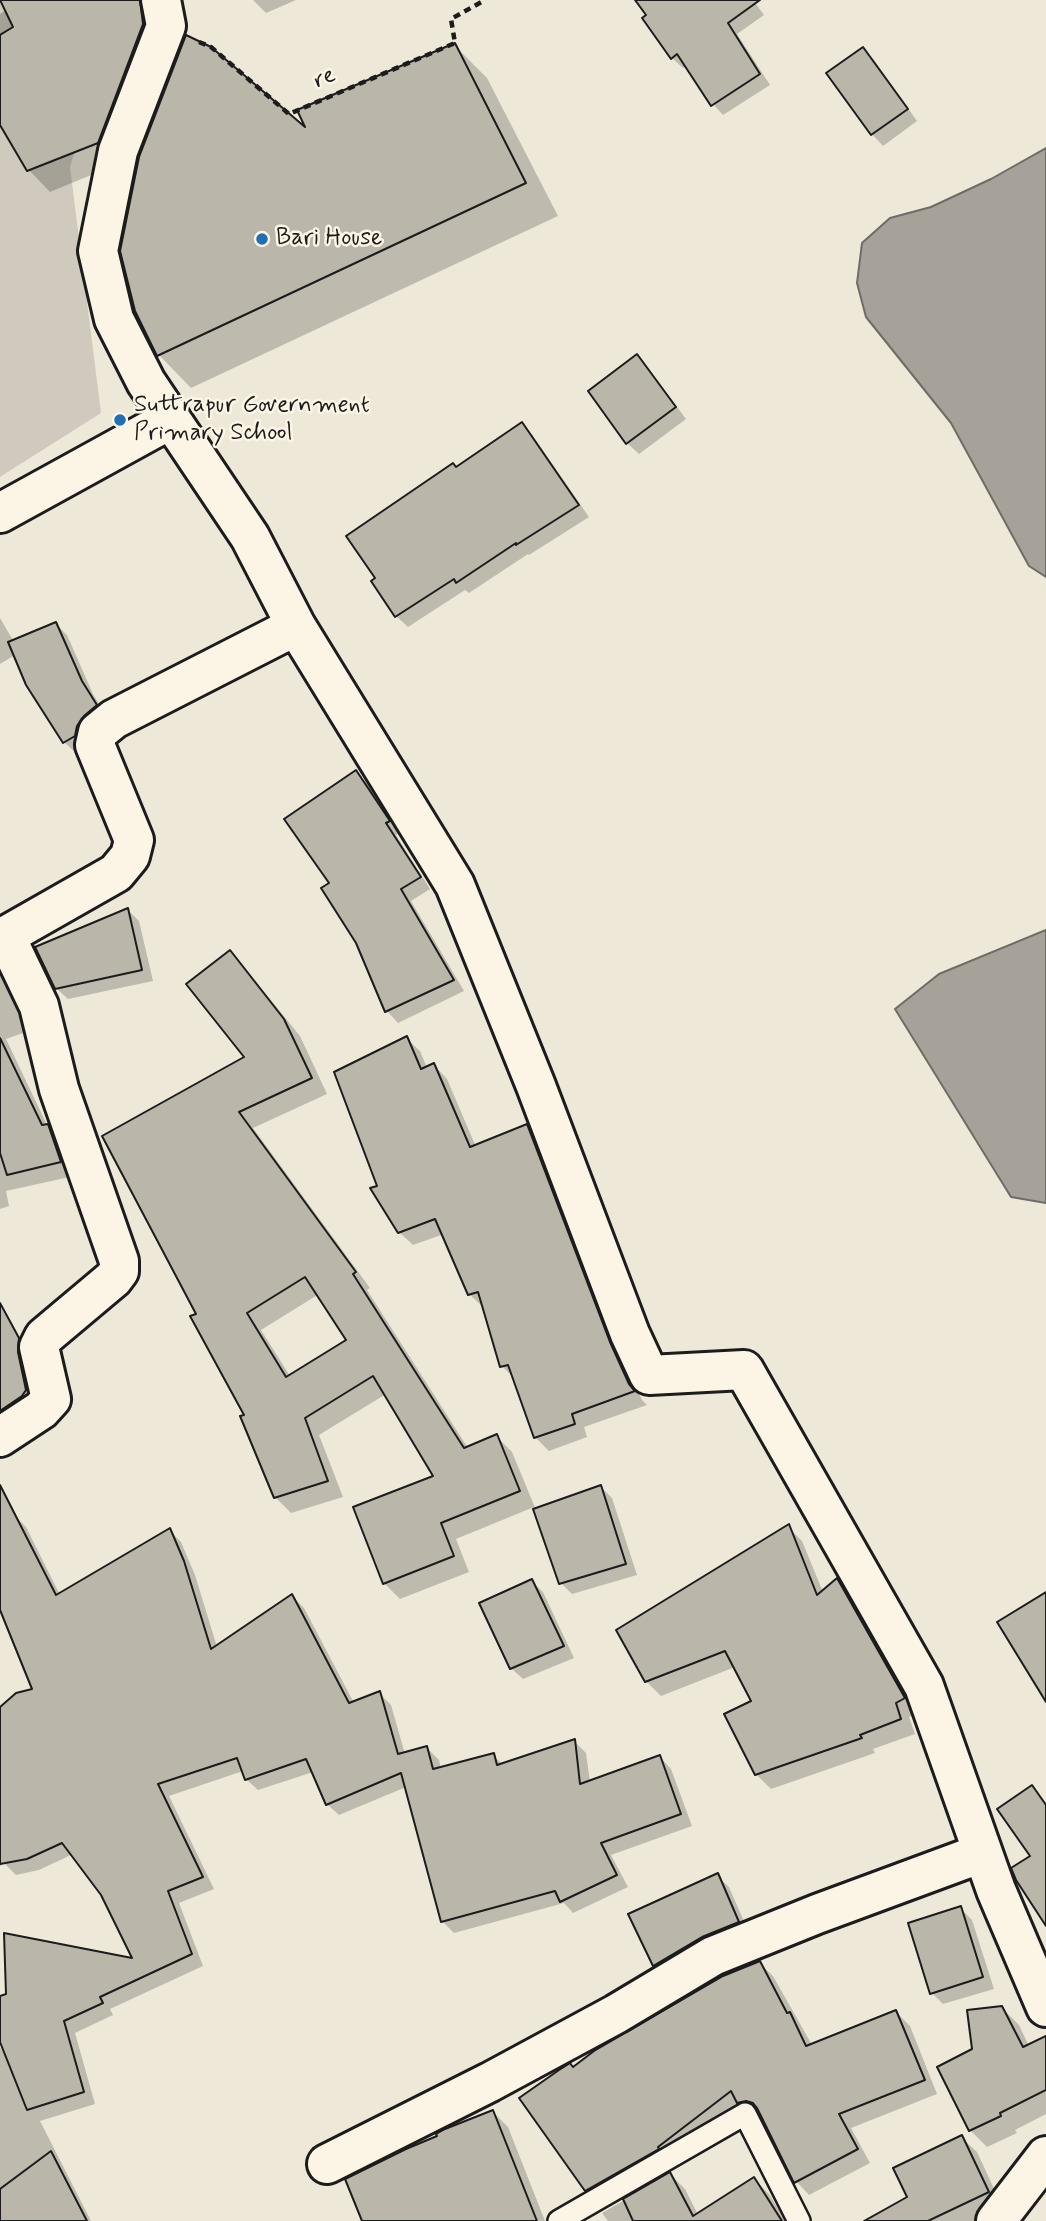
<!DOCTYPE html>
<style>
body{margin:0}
canvas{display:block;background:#eee8d9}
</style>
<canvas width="1046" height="2221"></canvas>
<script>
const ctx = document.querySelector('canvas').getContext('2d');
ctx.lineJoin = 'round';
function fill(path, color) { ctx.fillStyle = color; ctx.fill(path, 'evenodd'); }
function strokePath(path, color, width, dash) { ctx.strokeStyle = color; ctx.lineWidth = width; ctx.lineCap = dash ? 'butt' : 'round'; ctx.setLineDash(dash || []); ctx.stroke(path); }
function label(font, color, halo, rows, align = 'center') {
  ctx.font = font + ' Mynerve,sans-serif'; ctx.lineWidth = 5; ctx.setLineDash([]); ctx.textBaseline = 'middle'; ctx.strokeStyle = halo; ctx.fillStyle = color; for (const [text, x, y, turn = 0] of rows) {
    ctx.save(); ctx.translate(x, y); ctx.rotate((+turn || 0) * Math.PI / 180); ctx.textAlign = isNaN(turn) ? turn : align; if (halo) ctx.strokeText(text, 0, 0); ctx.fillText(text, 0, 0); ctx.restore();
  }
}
const green = new Path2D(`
 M0 0 116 11 70 167 101 413 0 477Z`);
const water = new Path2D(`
 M1046 148V577L1029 566 951 423 866 317 857 283 862 243 890 218 931 207 991 179Z
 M1046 930V1203L1011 1197 895 1009 939 974Z`);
const shadow = new Path2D(`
 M19 0H163L118 164 50 192 29 170 0 121V14Z
 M253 0H296L266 13Z
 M638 0H753L764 15 737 34 770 85 723 115 713 104 687 65 683 68 672 58 649 15Z
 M454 45 487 78 558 216 191 388 159 355 309 133Z
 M862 49 874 60 917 121 883 146 872 134 829 74Z
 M637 357 648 368 686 419 639 454 627 443Z
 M522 424 533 436 589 517 529 555 528 554 469 593 465 590 408 627 396 616 456 469Z
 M0 618 14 642 56 624 67 635 93 694 107 717 86 747 76 753 64 742 15 655 0 664Z
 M356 772 367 783 400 832 396 835 430 889 411 901 464 991 398 1023 387 1011 331 884Z
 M128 910 139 921 153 981 68 999 56 988Z
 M230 952 245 968 300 1036 327 1094 253 1128 370 1288 367 1290 468 1448 496 1436 512 1452 536 1510 601 1487 612 1498 637 1575 572 1594 561 1583 534 1507 456 1539 469 1572 400 1599 384 1583 435 1477 386 1394 319 1435 343 1497 291 1513 275 1497 247 1416 199 1315 247 1057ZM319 1294 348 1340 290 1376 261 1330Z
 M0 969 6 975 32 1030 6 1039 48 1127 61 1140 74 1176 6 1191 9 1206 0 1209Z
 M406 1038 420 1051 427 1068 434 1065 447 1079 476 1147 527 1126 540 1139 622 1357 642 1400 647 1405 584 1427 587 1437 549 1451 535 1437 515 1379 502 1366 483 1307 469 1294 444 1234 413 1245 399 1232 379 1187Z
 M18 1338 32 1352 40 1405 0 1434V1348Z
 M14 1515 26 1527 60 1595 169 1530 181 1542 195 1575 217 1647 292 1596 304 1608 354 1703 379 1693 391 1705 405 1754 427 1748 439 1760 441 1769 493 1755 503 1765 574 1741 586 1753 590 1782 660 1757 671 1769 692 1826 611 1855 628 1887 573 1913 564 1903 454 1933 442 1921 406 1787 339 1815 327 1804 313 1772 258 1790 246 1779 243 1771 169 1796 214 1889 179 1903 203 1966 110 2009 113 2015 75 2033 95 2104 40 2121 91 2221H4L0 2214V2047L9 2062 136 1961 102 1894 73 1854 39 1870 16 1875 4 1863 0 1866V1709L34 1690 0 1606V1522Z
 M788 1527 802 1541 823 1592 837 1580 851 1594 918 1713 909 1717 915 1734 873 1749 875 1753 771 1789 756 1774 753 1701 735 1667 661 1696 646 1681Z
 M531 1581 543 1592 574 1658 523 1679 511 1668Z
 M717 1876 729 1887 749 1933 666 1976 655 1965 631 1915Z
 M960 1908 972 1920 994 1989 943 2004 932 1993Z
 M759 1963 773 1976 812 2045 896 2012 910 2026 937 2094 851 2128 870 2163 809 2195 796 2181 761 2114 752 2116 600 2204 586 2190 573 2069Z
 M1002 2008 1019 2025 1029 2046 1046 2042V2114L1015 2130 1017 2133 987 2147 970 2130 974 2050Z
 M493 2112 508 2127 545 2221H364Z
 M962 2138 977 2152 1003 2208 974 2221H868L909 2198Z
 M670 2174 685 2189 698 2215 754 2179 769 2194 786 2221H608L602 2213Z`);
const building = new Path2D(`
 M0 0H140L143 24 98 143 27 171 0 125V35L13 27Z
 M635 0H760L728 23 760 74 711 106 677 54 671 59 642 18 646 15Z
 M186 35 211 47 305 127 297 110 455 43 526 183 157 356 135 311 120 251 139 157Z
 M863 47 908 109 871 135 826 73Z
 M637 354 676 407 626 444 588 391Z
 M522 422 579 505 516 545V543L456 583 454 579 395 617 371 581 375 578 346 536 453 463 456 467Z
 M56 622 82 681 97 705 84 716 77 726 75 736 63 743 26 685 8 642Z
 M356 770 390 821 386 823 421 877 401 889 454 980 385 1012 356 943 321 888 329 883 284 819Z
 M128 908 142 970 55 989 35 947Z
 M230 950 284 1019 312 1078 239 1112 356 1272 353 1274 464 1448 497 1434 520 1491 441 1523 454 1556 383 1584 353 1507 433 1476 373 1376 305 1418 328 1481 274 1498 240 1416 244 1415 190 1316 196 1314 102 1136 244 1057 186 984ZM305 1277 346 1340 286 1377 247 1313Z
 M407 1036 421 1069 434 1063 470 1147 527 1124 610 1342 629 1384 635 1391 572 1414 575 1424 534 1438 508 1365 500 1367 478 1292 468 1295 435 1219 398 1233 370 1188 377 1186 334 1072Z
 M0 1038 42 1125 48 1124 61 1162 7 1175 0 1153Z
 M0 1303 19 1338 18 1352 26 1390 22 1396 0 1411Z
 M0 1485 56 1595 170 1528 184 1561 211 1649 292 1594 349 1703 380 1691 398 1754 427 1746 433 1769 494 1753 497 1765 575 1739 580 1784 660 1755 681 1814 601 1843 617 1875 560 1902 555 1891 441 1922 401 1773 326 1805 306 1759 245 1780 237 1758 158 1784 203 1877 168 1891 192 1954 100 1997 103 2003 64 2021 84 2092 27 2110 0 2042V1996L6 1994 4 1933 132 1958 101 1895 62 1843 27 1859 0 1864V1707L16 1693 32 1689 0 1610Z
 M601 1485 626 1564 559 1584 533 1509Z
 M789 1524 817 1595 837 1578 905 1698 896 1703 901 1719 860 1735 862 1738 755 1775 724 1714 751 1701 725 1651 645 1682 616 1630Z
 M532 1579 564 1646 510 1669 479 1603Z
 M1046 1592V1702L997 1622Z
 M1032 1785 1046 1805V1926L1016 1880 1011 1868 1030 1856 997 1809Z
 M718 1873 739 1922 702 1937 653 1966 628 1914Z
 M961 1906 983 1977 930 1994 908 1923Z
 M760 1961 787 2013 790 2012 806 2046 896 2010 925 2080 839 2114 858 2149 794 2183 757 2108 753 2103 746 2101 737 2103 731 2091 658 2147 659 2149 585 2191 519 2098 559 2070 570 2063 573 2067 594 2051 723 1976Z
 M1002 2006 1023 2047 1046 2036V2090L1000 2113 1001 2116 969 2131 937 2067 972 2049 967 2010Z
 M493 2110 537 2221H362L345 2179 406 2149 437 2136 436 2134 445 2129Z
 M962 2135 989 2192 928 2221H864L907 2197 893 2168Z
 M51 2151 87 2221H0V2189Z
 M670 2172 693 2216 754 2177 782 2221H633L623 2199Z`);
const path = new Path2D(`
 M199 42 211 47 289 114 455 43 451 19 485 0`);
const service = new Path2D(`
 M559 2221 745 2114 799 2221`);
const minor = new Path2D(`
 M161 0 166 26 118 151 98 251 114 319 146 382 250 537 296 626 455 885 536 1086 630 1334 649 1375 744 1370 924 1686 996 1890 1046 2007
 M0 513 171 419
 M0 939 116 873 130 856 134 840 95 745 98 732 114 719 296 626
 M0 1437 41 1410 51 1399 39 1347 44 1337 113 1279 119 1271V1261L59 1089 39 1006 6 937
 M327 2164 490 2082 616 2014 713 1956 817 1914 982 1853`);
const tertiary = new Path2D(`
 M996 2221 1046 2156`);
const markers = [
 [262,239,7,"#1f6fb2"],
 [120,420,7,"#1f6fb2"]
];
const streetNames = [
 ["re",325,79,-23]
];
const poiNames = [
 ["Bari House",276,239],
 ["Suttrapur Government",134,406],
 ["Primary School",134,434]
];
fill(green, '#cfcabd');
fill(water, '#a7a299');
strokePath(water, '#6f6c67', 2);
fill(shadow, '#0003');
fill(building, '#bab6aa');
strokePath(building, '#1c1c1c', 2);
strokePath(service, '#1c1c1c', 26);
strokePath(minor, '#1c1c1c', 44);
strokePath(tertiary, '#1c1c1c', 44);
strokePath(path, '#1c1c1c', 4.5, [7, 5]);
strokePath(service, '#fcf5e5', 21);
strokePath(minor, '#fcf5e5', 38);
strokePath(tertiary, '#fcf5e5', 38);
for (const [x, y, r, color] of markers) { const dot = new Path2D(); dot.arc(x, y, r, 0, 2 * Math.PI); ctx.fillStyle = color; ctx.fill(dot); strokePath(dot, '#fcf5e5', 2.5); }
label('24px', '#1c1c1c', '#fcf5e5', streetNames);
label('24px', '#1c1c1c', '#fcf5e5', poiNames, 'left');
</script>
